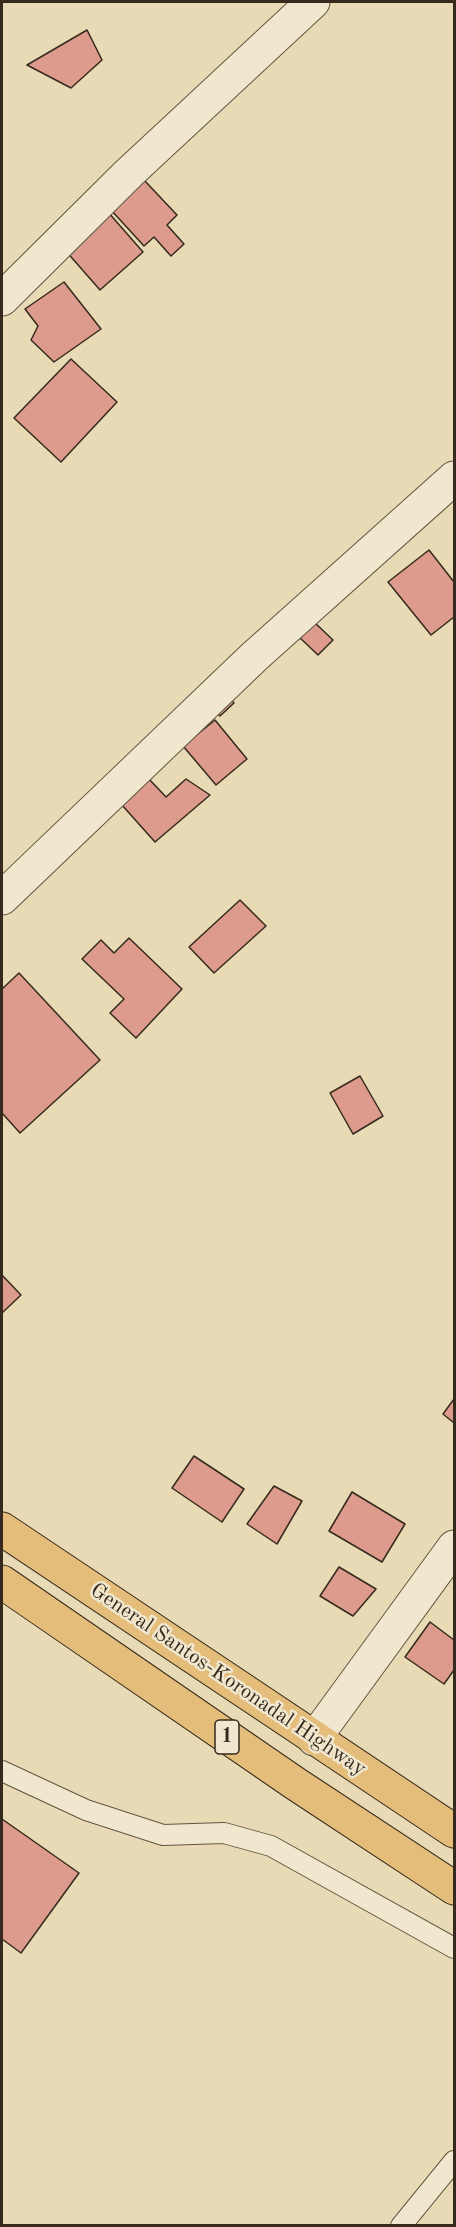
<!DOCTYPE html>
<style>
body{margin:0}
#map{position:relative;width:456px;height:2227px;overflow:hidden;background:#e8dab4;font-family:"Old Standard TT",serif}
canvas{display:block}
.frame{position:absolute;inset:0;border:3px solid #352a1d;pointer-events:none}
</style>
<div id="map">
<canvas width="456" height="2227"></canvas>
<div class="frame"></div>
</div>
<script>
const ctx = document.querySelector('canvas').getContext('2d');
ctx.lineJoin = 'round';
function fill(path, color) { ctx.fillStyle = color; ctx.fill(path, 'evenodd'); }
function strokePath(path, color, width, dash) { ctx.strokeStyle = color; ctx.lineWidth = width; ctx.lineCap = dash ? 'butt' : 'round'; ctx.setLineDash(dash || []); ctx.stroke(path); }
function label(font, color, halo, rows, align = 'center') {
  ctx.font = font + ' "Old Standard TT",serif'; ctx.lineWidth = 5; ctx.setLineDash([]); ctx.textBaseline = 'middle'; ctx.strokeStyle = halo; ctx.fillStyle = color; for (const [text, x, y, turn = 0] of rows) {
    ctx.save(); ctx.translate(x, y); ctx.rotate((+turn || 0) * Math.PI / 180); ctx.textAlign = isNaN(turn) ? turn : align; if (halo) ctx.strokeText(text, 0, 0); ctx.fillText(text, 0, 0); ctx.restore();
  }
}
const building = new Path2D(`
 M87 30 102 60 71 88 27 65Z
 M144 180 177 215 167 225 184 244 171 256 154 237 144 246 111 210Z
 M108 212 143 252 100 290 65 250Z
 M64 282 101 329 54 362 31 340 38 326 25 309Z
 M71 359 117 402 61 462 14 418Z
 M429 550 454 582V617L431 635 388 582Z
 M313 621 333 640 318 655 298 636Z
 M226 694 234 703 220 716 211 706Z
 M215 720 247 759 216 785 183 746Z
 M149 779 166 797 186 779 210 795 155 842 121 804Z
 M240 900 266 926 214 973 189 947Z
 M129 938 182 989 136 1038 110 1013 124 999 82 959 101 940 114 953Z
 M19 973 100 1060 20 1133 2 1113V989Z
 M360 1076 383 1116 353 1134 330 1093Z
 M2 1275 21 1295 2 1313Z
 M454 1399V1423L443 1414Z
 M194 1456 244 1489 222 1522 172 1488Z
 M274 1486 302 1501 277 1544 247 1524Z
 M352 1492 405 1524 382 1562 329 1531Z
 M339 1567 376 1589 353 1616 320 1596Z
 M430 1622 454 1640V1670L444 1684 405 1657Z
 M2 1819 79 1873 21 1953 2 1939Z`);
const service = new Path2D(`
 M2 1771 86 1810 163 1835 224 1833 271 1846 454 1948
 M401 2226 454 2161`);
const minor = new Path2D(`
 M2 299 129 173 313 2
 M2 898 255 656 454 478
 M314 1739 454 1547`);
const trunk = new Path2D(`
 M2 1529 454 1831
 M2 1582 296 1784 454 1888`);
const shields = [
 [227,1737,24]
];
const shieldNames = [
 ["1",227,1737]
];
const streetNames = [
 ["General Santos-Koronadal Highway",228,1680,34]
];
fill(building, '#dc9b8c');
strokePath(building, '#352a1d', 1.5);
strokePath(service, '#625643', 22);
strokePath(minor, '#625643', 35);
strokePath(trunk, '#352a1d', 35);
strokePath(service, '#f0e7ce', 20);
strokePath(minor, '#f0e7ce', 33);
strokePath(trunk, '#e4bd7a', 33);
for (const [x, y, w] of shields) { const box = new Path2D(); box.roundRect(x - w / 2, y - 17, w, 34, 4.5); ctx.fillStyle = '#f0e7ce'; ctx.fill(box); strokePath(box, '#352a1d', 1.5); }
label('bold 20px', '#352a1d', null, shieldNames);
label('21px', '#352a1d', '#f0e7ce', streetNames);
</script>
